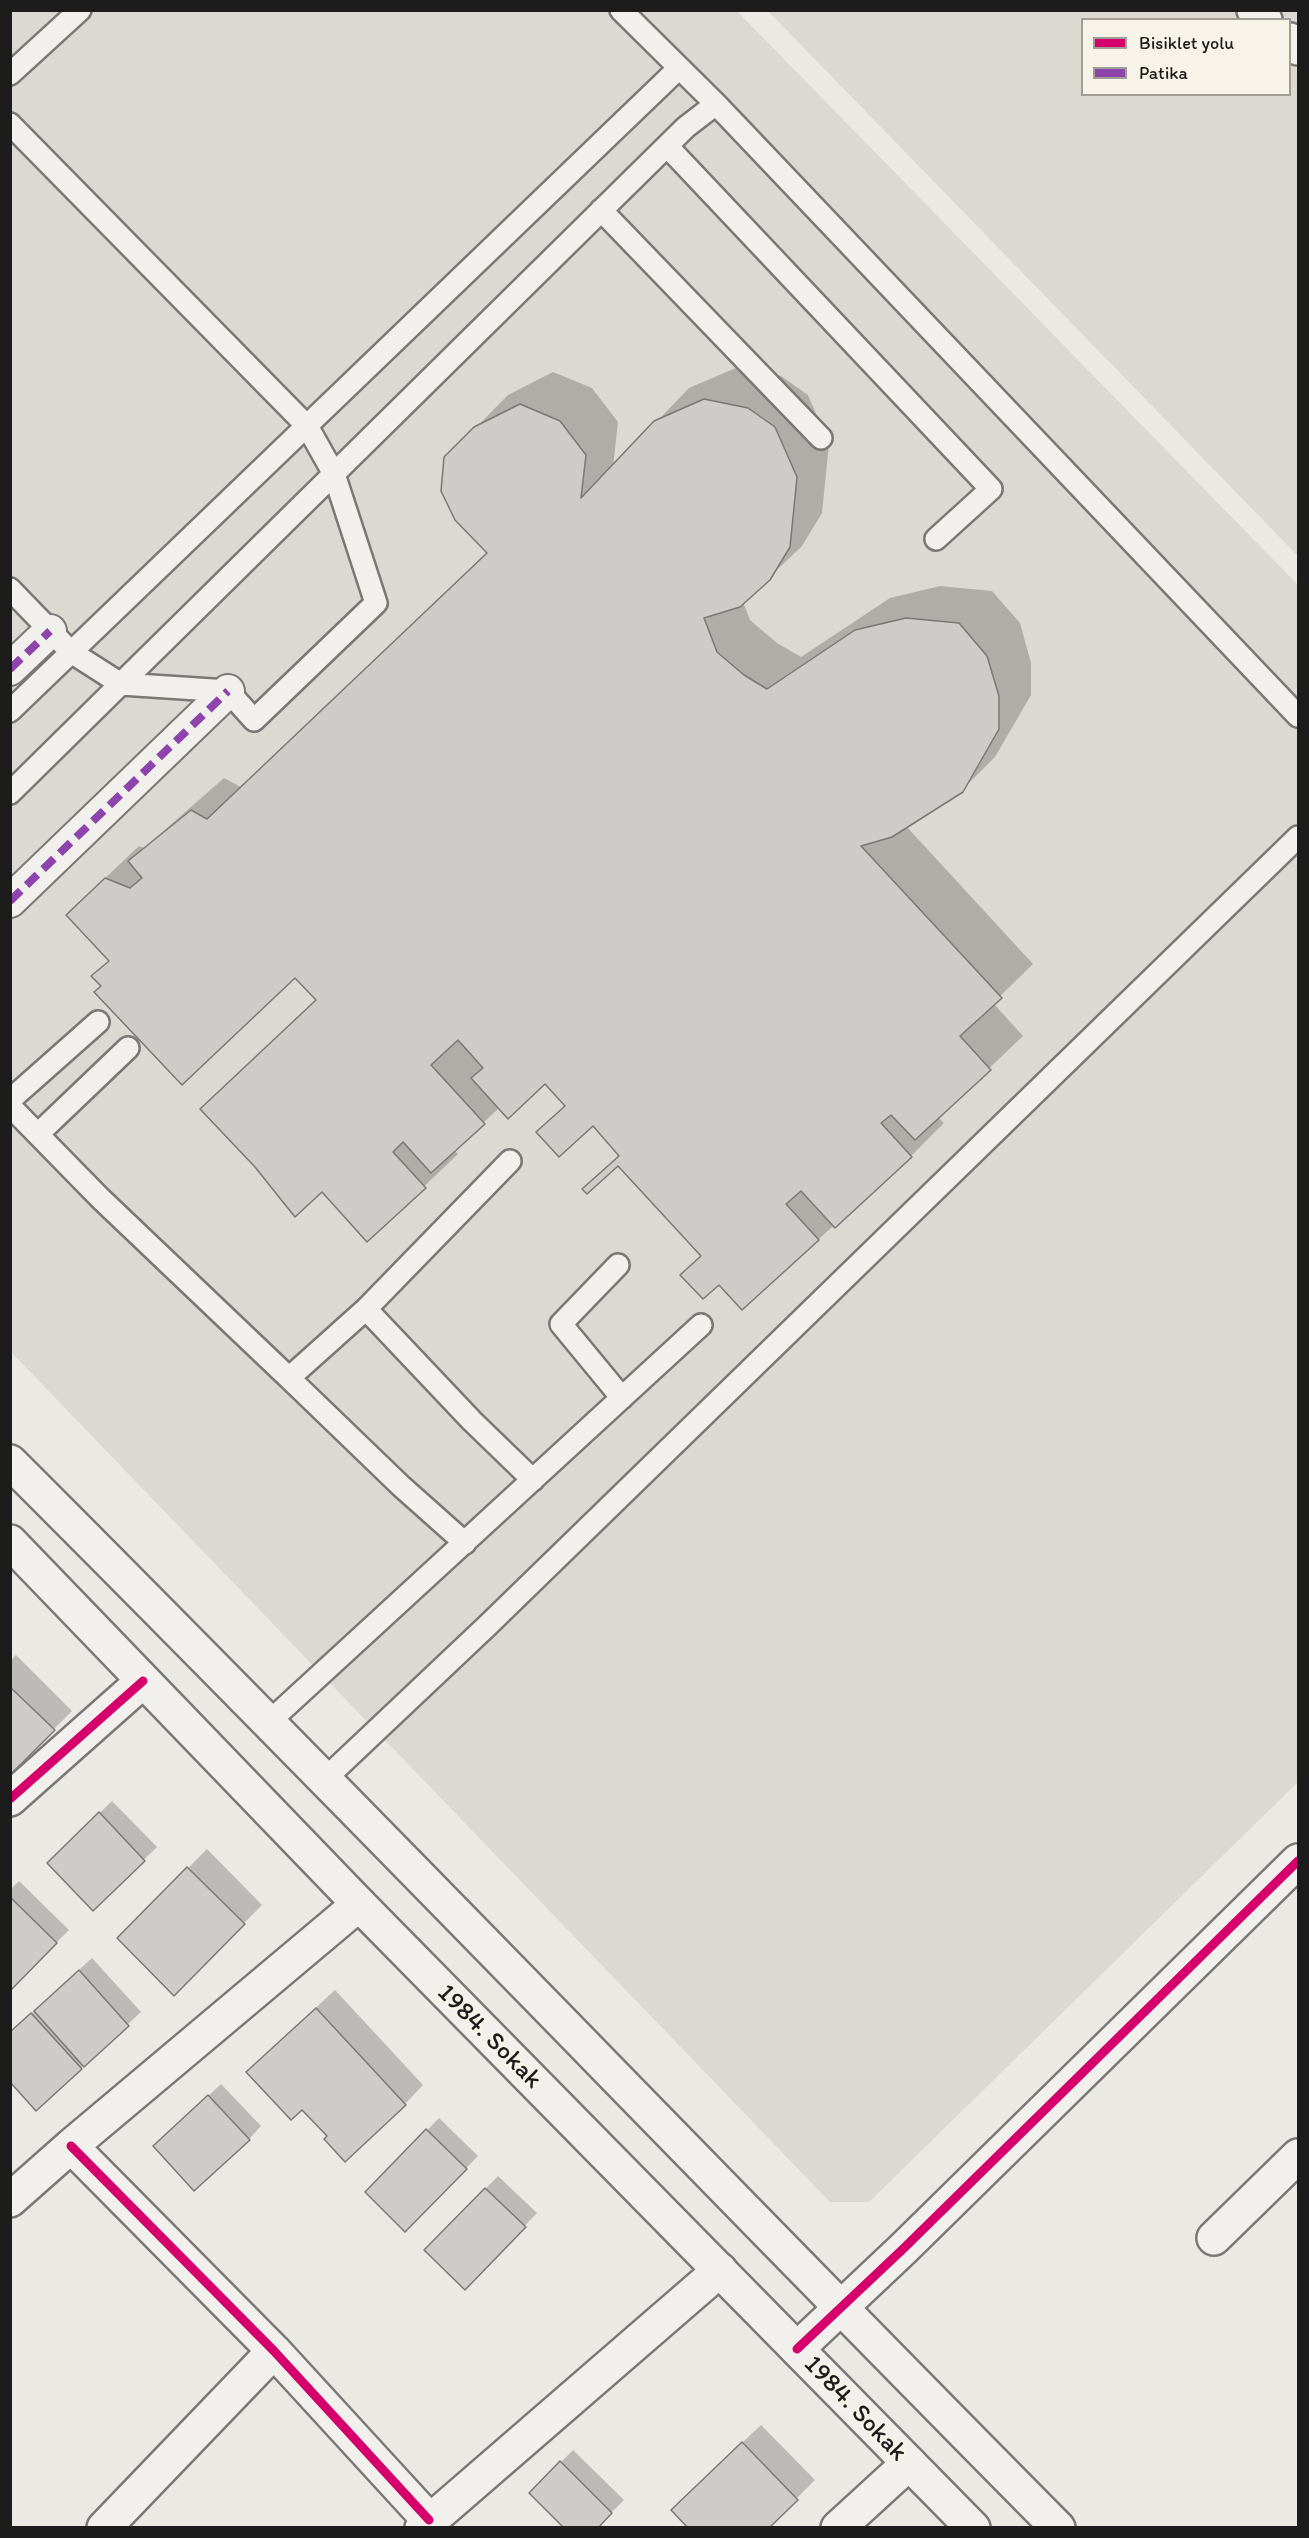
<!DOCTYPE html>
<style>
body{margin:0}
#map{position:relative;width:1309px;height:2538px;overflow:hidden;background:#eae9e4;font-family:Itim,sans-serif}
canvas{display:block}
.frame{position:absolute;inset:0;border:12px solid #1c1c1c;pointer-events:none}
.legend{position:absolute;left:1081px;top:18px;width:210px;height:78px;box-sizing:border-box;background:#f7f3e8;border:2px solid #9f9d96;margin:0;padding:8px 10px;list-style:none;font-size:18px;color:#1c1c1c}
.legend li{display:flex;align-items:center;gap:12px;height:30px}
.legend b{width:30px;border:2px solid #9f9d96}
</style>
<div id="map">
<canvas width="1309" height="2538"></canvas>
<div class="frame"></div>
<ul class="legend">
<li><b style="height:8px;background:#d6006c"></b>Bisiklet yolu</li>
<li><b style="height:8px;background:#8e44ad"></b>Patika</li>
</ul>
</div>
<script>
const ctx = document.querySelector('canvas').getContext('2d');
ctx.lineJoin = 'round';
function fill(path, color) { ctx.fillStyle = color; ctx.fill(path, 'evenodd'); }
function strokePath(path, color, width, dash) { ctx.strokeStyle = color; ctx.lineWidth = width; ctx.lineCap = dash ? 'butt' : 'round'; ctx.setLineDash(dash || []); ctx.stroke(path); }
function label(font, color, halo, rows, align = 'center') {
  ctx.font = font + ' Itim,sans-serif'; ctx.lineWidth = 4.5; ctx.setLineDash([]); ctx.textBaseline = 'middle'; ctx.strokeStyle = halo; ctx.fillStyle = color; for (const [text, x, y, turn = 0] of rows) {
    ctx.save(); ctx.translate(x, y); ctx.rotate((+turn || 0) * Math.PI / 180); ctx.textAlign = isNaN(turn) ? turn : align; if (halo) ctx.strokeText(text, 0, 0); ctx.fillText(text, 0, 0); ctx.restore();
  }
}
const built = new Path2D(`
 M11 11H737L1298 585V1782L869 2202H830L11 1352Z
 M768 11H1298V556ZM1082 20H1290V94H1082Z`);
const shadow = new Path2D(`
 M738 367 781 376 808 395 829 444 822 513 802 546 743 602 750 620 777 643 801 657 890 598 940 586 992 591 1020 623 1031 663V695L995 757 962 790 906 826 1033 964 993 1003 1023 1036 938 1117 944 1123 911 1156 742 1308 702 1256 618 1163 584 1189 620 1154 593 1124 538 1132 566 1105 545 1082 500 1107 454 1150 458 1154 368 1240 322 1190 317 999 295 976 102 986 110 960 100 883 139 846 144 848 224 778 241 787 488 553 446 458 508 395 553 372 592 388 618 422 613 467 689 388Z
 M16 1655 72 1711 10 1773V1661Z
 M112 1801 157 1847 93 1909 49 1863Z
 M207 1849 262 1905 174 1994 119 1938Z
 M19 1881 69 1930 12 1987 10 1890Z
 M92 1958 141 2012 81 2068 10 2033Z
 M335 1990 423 2085 405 2104 329 2136 267 2053Z
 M221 2084 261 2126 249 2139 168 2134Z
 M439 2118 478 2156 405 2230 367 2192Z
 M498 2176 537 2213 465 2288 426 2250Z
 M761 2425 815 2480 767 2528 691 2491Z
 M573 2450 624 2500 596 2528 531 2493Z`);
const building = new Path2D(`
 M704 399 748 408 775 427 797 477 790 547 770 580 740 607 704 618 717 652 744 675 767 689 855 630 906 618 959 623 987 656 999 696V729L963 792 892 837 861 846 1002 998 960 1036 991 1070 915 1140 891 1115 881 1123 912 1157 835 1228 801 1191 786 1204 819 1240 742 1310 719 1285 703 1299 680 1275 701 1256 618 1166 587 1194 582 1189 619 1156 593 1126 559 1157 536 1132 565 1106 545 1084 508 1119 471 1078 483 1068 458 1040 431 1065 485 1124 431 1173 403 1142 393 1152 426 1188 367 1242 322 1192 295 1217 255 1167 200 1109 316 1000 295 978 182 1085 94 992 101 986 91 976 109 961 66 915 105 878 130 888 142 878 128 861 191 810 207 819 487 553 455 520 441 491 444 457 474 427 520 404 560 421 586 455 581 498 654 421Z
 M10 1687 55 1730 10 1775Z
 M99 1812 145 1861 93 1911 47 1863Z
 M187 1867 245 1924 174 1996 117 1938Z
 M10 1897 57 1943 12 1989 10 1987Z
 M79 1970 129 2026 84 2067 34 2011Z
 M316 2008 406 2105 345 2162 324 2139 327 2136 302 2110 291 2120 246 2072Z
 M31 2013 82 2069 36 2111 10 2082V2032Z
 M208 2095 250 2140 194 2191 153 2146Z
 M426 2129 467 2169 405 2232 365 2192Z
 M485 2188 526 2227 465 2290 424 2250Z
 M742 2442 798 2500 769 2528H688L671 2510Z
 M560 2461 612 2513 598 2528H564L529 2493Z`);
const service = new Path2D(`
 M621 10 716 104 1298 716
 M10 74 80 10
 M10 124 307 426 334 474 376 603 254 720 228 691 121 684 71 652 10 589
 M667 146 991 489 936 539
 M601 210 821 438
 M10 711 678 69
 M10 793 686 127 716 104
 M10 1100 98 1022
 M10 1106 100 1198 289 1378
 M38 1134 128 1048
 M618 1265 561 1324 622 1398
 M366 1309 510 1161
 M465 1543 401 1486 289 1378 366 1309 472 1421 533 1480
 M270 1721 701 1325
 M325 1779 488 1625 1298 837`);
const pedestrian = new Path2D(`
 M10 669 50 631
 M10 901 228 691`);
const minor = new Path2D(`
 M1254 10 1265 20
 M1290 40 1298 48
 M10 1799 143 1681
 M71 2146 274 2351 429 2520
 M10 2200 71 2146 359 1904
 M1214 2238 1298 2156
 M797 2349 903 2249 1298 1861
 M104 2528 274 2351
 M422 2528 720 2270
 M838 2528 909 2463`);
const secondary = new Path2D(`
 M10 1462C363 1814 707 2174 1058 2528
 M10 1542 359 1904 973 2528`);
const quiet = new Path2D(`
 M10 669 50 631
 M10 901 228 691`);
const cycleway = new Path2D(`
 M10 1799 143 1681
 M71 2146 274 2351 429 2520
 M797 2349 903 2249 1298 1861`);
const streetNames = [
 ["1984. Sokak",489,2037,45],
 ["1984. Sokak",855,2409,46]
];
fill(built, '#dbd9d2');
fill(shadow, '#0003');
fill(building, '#cdccc9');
strokePath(building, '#797876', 1.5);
strokePath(service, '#797876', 26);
strokePath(pedestrian, '#797876', 36);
strokePath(minor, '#797876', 38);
strokePath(secondary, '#797876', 38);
strokePath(service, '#f1f0ec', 21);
strokePath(pedestrian, '#f1f0ec', 32);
strokePath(minor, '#f1f0ec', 33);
strokePath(secondary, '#f1f0ec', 33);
strokePath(quiet, '#8e44ad', 8, [15, 8]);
strokePath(cycleway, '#d6006c', 9);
label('26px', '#1c1c1c', '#f7f3e8', streetNames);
</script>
